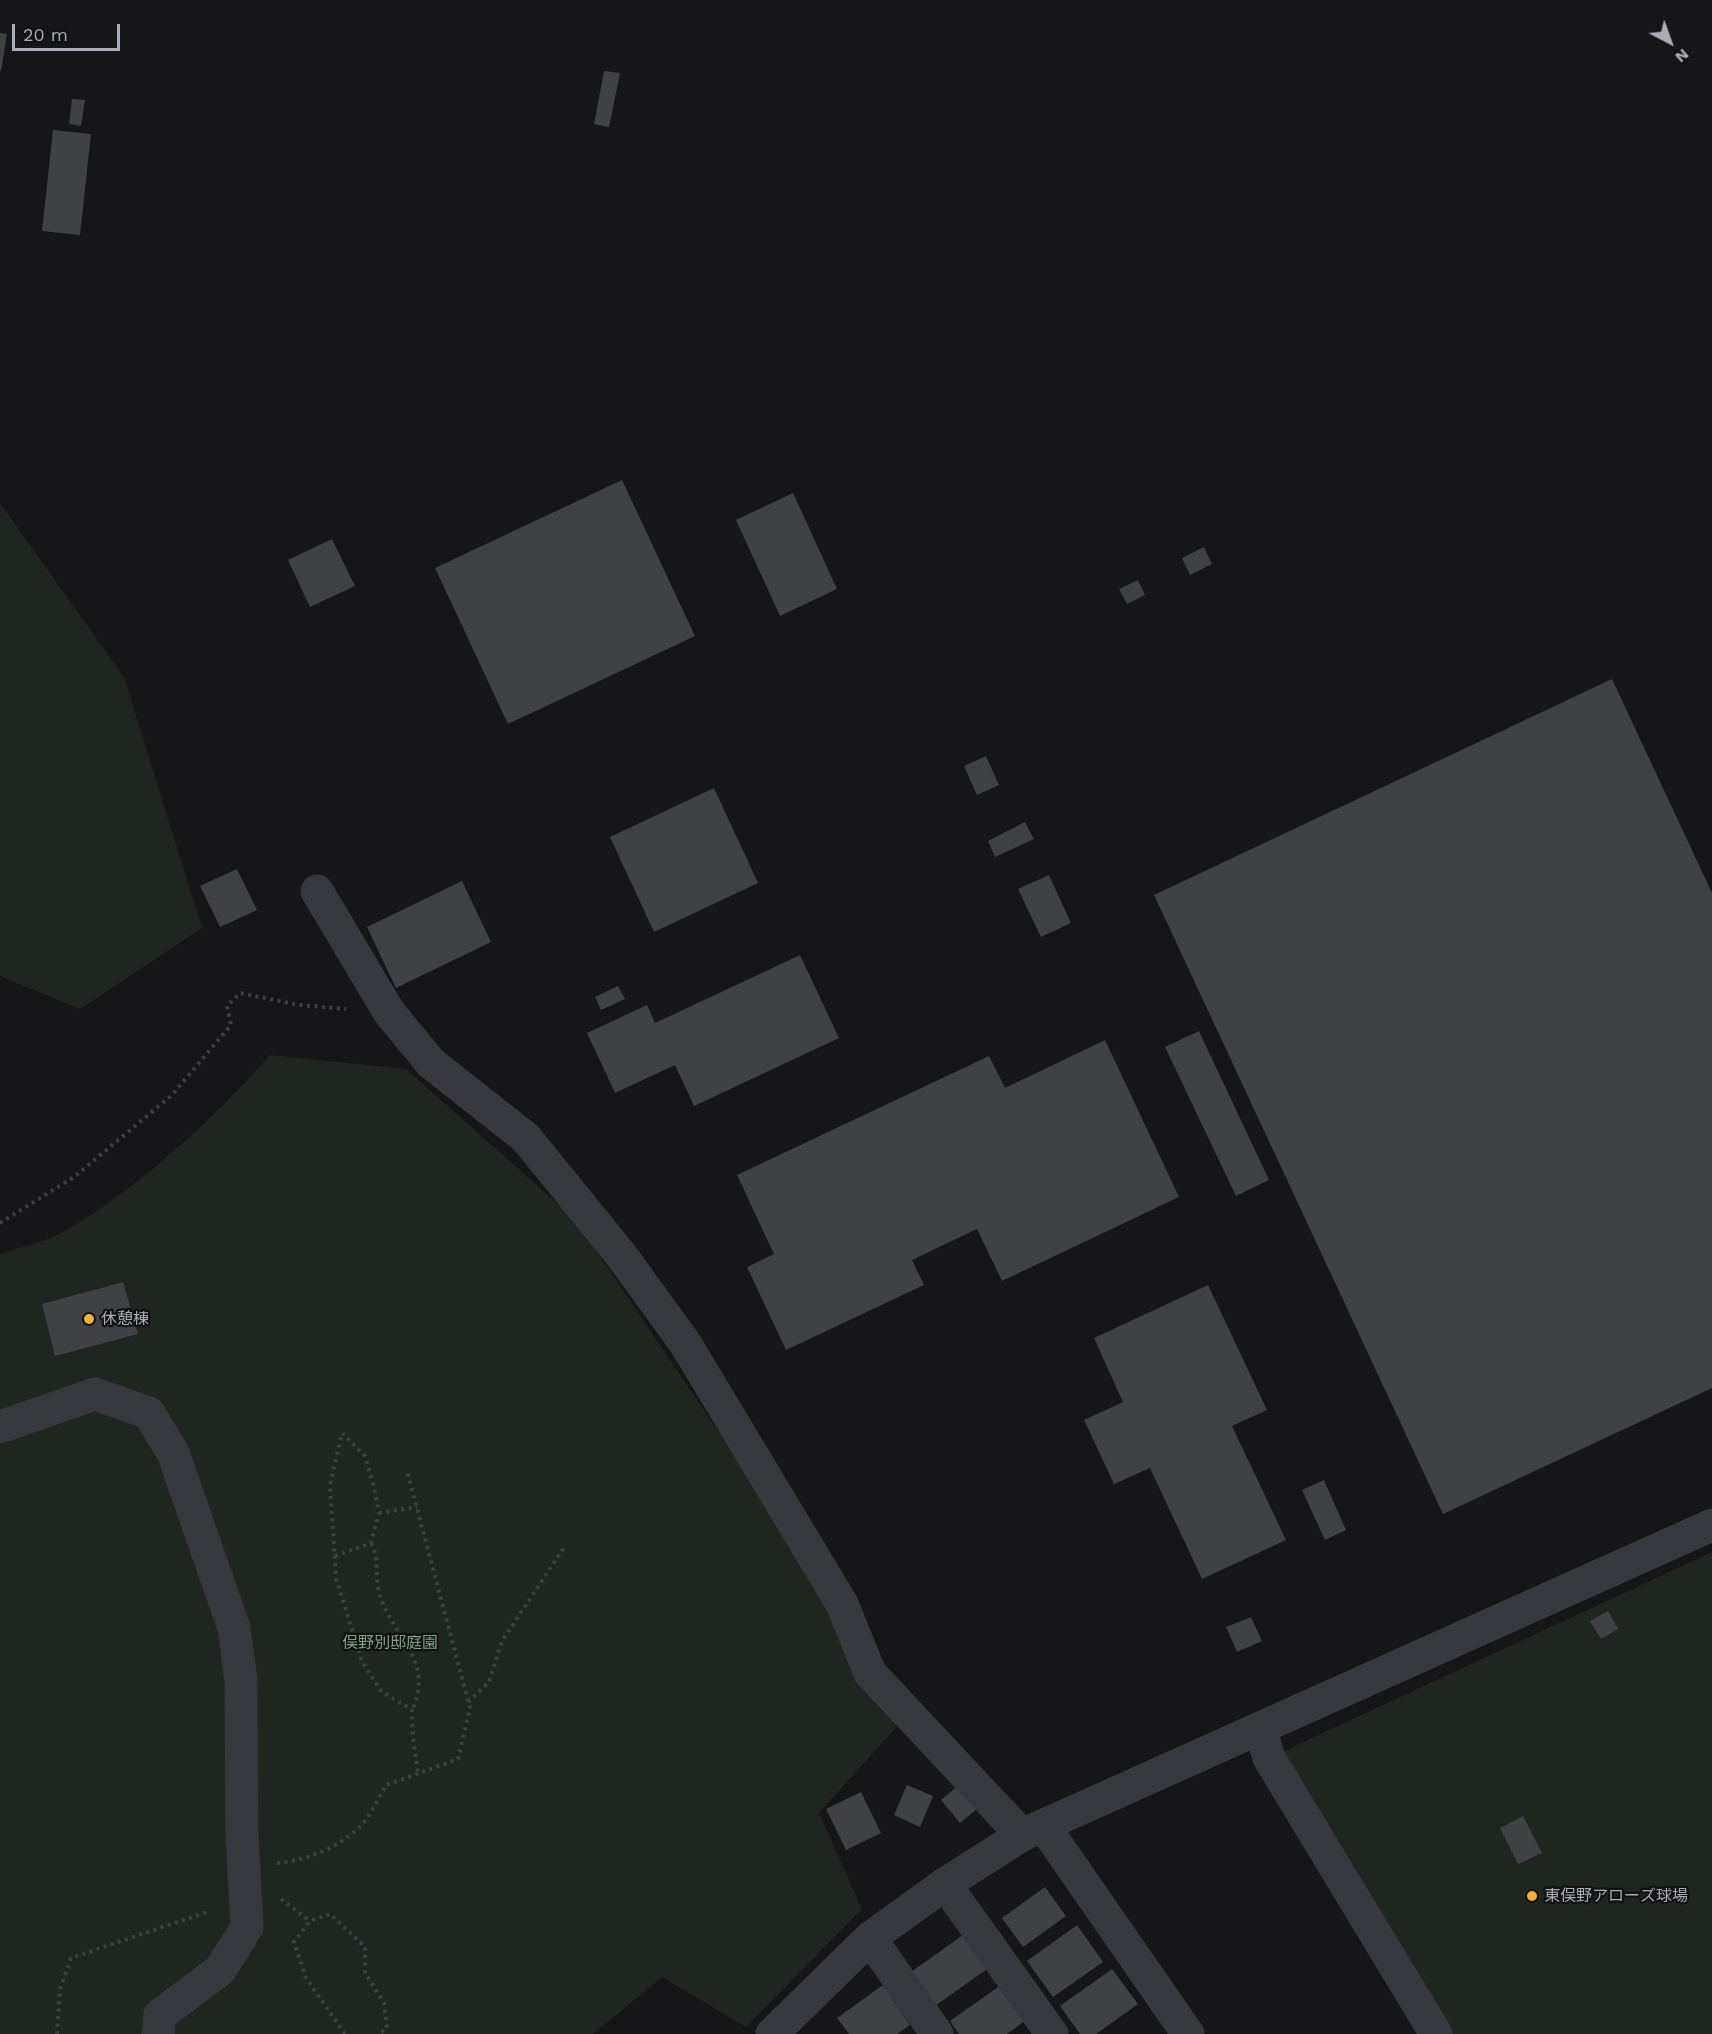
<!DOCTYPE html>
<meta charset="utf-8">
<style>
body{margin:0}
#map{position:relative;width:1712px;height:2034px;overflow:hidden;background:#161618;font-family:"Work Sans",sans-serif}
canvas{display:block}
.north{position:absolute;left:1640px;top:12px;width:60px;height:60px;-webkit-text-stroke:4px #111113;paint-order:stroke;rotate:139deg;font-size:16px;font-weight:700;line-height:24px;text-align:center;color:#a8adb8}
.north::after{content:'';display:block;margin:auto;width:21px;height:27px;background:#a8adb8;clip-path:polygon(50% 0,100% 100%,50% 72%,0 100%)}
.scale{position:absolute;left:12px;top:24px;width:108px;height:27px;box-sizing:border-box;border:3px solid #a8adb8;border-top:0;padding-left:8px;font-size:18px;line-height:21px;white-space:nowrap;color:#a8adb8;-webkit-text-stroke:4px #111113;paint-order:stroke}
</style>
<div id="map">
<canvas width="1712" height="2034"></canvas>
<div class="north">N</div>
<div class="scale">20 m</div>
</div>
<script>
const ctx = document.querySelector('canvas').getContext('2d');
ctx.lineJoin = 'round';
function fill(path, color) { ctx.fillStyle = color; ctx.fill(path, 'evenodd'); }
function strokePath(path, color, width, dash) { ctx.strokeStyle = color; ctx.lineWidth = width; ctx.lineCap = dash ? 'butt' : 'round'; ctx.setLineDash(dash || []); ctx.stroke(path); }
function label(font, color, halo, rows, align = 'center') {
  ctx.font = font + ' "Work Sans","Noto Sans JP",sans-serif'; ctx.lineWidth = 4.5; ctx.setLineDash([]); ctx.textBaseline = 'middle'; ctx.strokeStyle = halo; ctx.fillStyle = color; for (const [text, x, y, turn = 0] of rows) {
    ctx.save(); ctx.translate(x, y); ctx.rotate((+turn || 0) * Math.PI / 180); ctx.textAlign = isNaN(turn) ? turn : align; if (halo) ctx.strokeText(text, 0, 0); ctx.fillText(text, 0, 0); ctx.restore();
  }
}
const green = new Path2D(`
 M0 503 124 677 202 928 80 1009 0 976Z
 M270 1055 406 1069 575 1219 724 1440 901 1722 819 1813 862 1909 746 2027 662 1977 593 2034H0V1254C21 1247 46 1242 65 1231 141 1186 212 1120 270 1055Z
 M1712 1552V2034H1436L1269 1758Z`);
const building = new Path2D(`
 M0 33 7 34 1 71H0Z
 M604 71 620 73 609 127 594 124Z
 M72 99 85 100 81 126 69 124Z
 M53 130 91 134 80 235 42 231Z
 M622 480 695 636 508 724 435 568Z
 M793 493 837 589 780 616 736 520Z
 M332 539 355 586 310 607 288 560Z
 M1204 547 1212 564 1190 575 1182 558Z
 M1138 580 1145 595 1127 604 1119 589Z
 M1612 679 1712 893V1388L1443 1514 1154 895Z
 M986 756 999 785 977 795 964 766Z
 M714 788 758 883 654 932 610 837Z
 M1025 822 1034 839 995 857 988 841Z
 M237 869 257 910 220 927 200 886Z
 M1049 875 1071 923 1041 937 1018 889Z
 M462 881 491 942 396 988 367 927Z
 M800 955 839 1038 694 1106 675 1065 615 1093 587 1033 647 1005 655 1023Z
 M618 986 625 999 601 1010 595 997Z
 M1199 1031 1269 1180 1236 1196 1165 1047Z
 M1105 1040 1179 1197 1002 1281 977 1229 912 1260 924 1285 786 1350 747 1267 774 1254 737 1175 989 1056 1005 1088Z
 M123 1282 138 1334 55 1356 42 1304Z
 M1208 1285 1267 1410 1232 1426 1286 1540 1202 1579 1150 1468 1114 1484 1084 1420 1123 1402 1094 1338Z
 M1324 1480 1346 1530 1325 1540 1302 1490Z
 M1608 1611 1618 1629 1601 1639 1590 1621Z
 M1251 1617 1262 1641 1237 1652 1226 1627Z
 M907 1785 933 1796 920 1827 894 1815Z
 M959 1785 978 1808 960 1823 941 1800Z
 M861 1792 881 1833 846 1850 826 1809Z
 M1523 1816 1542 1853 1518 1864 1500 1828Z
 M1045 1887 1066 1916 1023 1947 1002 1918Z
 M1077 1925 1103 1962 1053 1997 1027 1961Z
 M963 1935 987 1969 935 2006 911 1972Z
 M1112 1969 1138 2004 1096 2034H1080L1060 2006Z
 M883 1985 910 2025 897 2034H849L837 2018Z
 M1001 1985 1026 2020 1007 2034H959L950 2021Z`);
const path = new Path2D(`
 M0 1223 74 1177 172 1095 231 1025 227 1006 240 993 299 1005 346 1009
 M379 1513 417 1507
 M371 1543C380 1560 374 1578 380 1596 394 1638 435 1662 412 1710
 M335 1556 371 1543 379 1513 374 1487 365 1456 342 1433 330 1485 336 1578 362 1662 381 1691 412 1710 413 1737 418 1773
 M468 1702 489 1682 502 1641 565 1546
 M277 1863C309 1860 343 1846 364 1822 373 1811 379 1797 386 1785L458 1759 470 1708 407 1471
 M281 1899 310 1921
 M57 2034 60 1989 71 1958 210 1911
 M345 2034 306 1978 294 1942 310 1921 330 1914 365 1947V1973L384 2003 387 2028 379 2034`);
const minor = new Path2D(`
 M317 891 389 1012 431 1063 526 1138 621 1255 685 1343 842 1604 870 1673 1022 1835
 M0 1427 95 1394 149 1413 173 1453 234 1628 241 1681 242 1835 247 1927 220 1970 160 2015 158 2034
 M1261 1730 1269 1758 1436 2034
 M1043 1825 1188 2034
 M945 1884 1052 2034
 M870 1938 937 2034
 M772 2034 870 1938 945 1884 1022 1835 1712 1525`);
const markers = [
 [89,1319,6,"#f2b134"],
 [1532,1896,6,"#f2b134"]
];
const poiNames = [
 ["休憩棟",101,1319],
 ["東俣野アローズ球場",1544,1896]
];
const parkNames = [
 ["俣野別邸庭園",390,1643]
];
fill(green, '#1e261f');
fill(building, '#404145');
strokePath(path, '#3d3f44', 4, [3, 4.5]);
strokePath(minor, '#37383d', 33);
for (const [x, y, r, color] of markers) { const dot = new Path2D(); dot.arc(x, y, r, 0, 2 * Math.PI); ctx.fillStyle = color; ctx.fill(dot); strokePath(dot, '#111113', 2); }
label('16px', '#a8adb8', '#111113', poiNames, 'left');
label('16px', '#7fa381', '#111113', parkNames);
</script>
